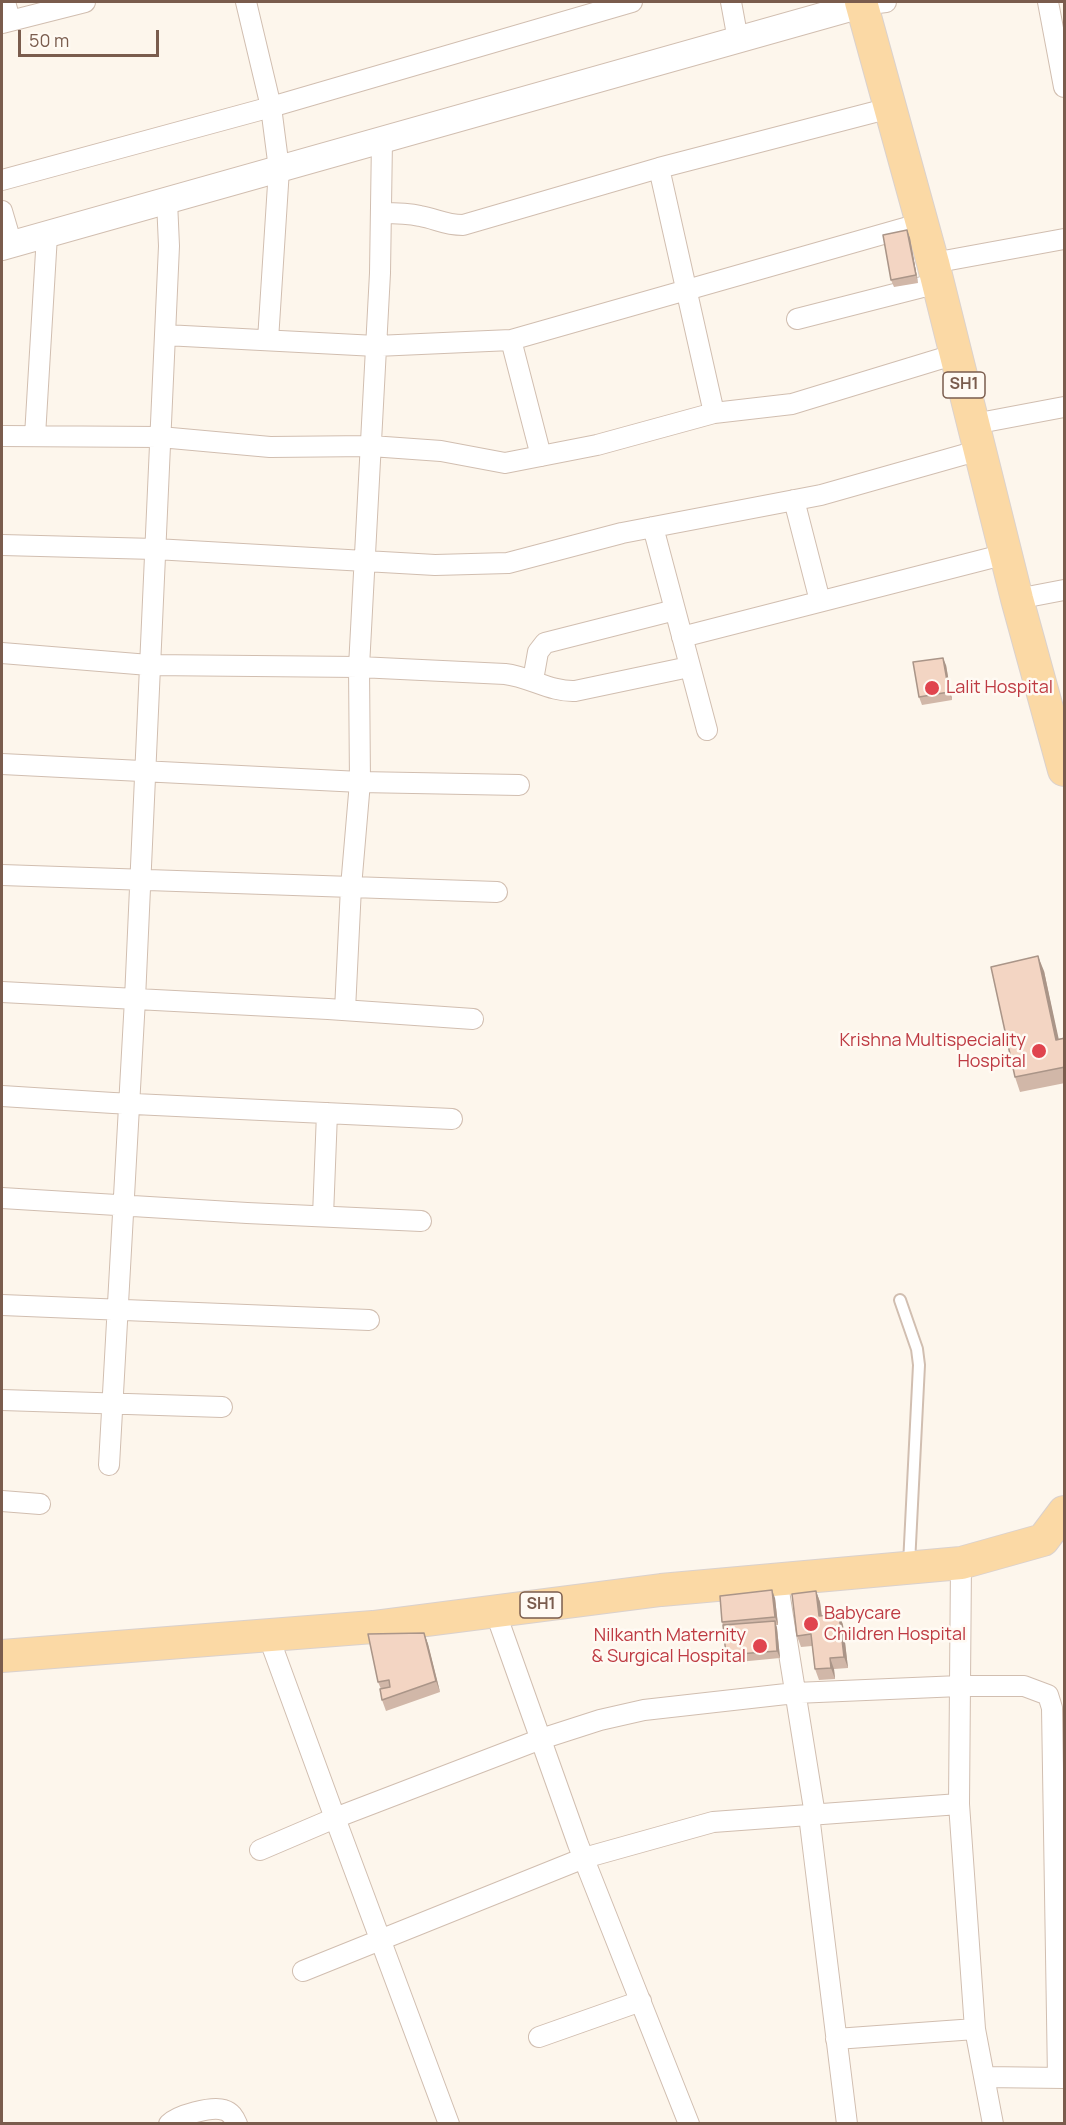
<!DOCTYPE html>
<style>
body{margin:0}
#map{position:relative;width:1066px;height:2125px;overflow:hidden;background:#fdf6ec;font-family:Manrope,sans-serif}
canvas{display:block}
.frame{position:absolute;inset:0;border:3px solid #7a5c4d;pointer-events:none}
.scale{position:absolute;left:18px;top:30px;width:141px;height:27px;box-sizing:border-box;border:3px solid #7a5c4d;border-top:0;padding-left:8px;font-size:18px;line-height:21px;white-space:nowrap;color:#7a5c4d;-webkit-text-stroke:4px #fffaf3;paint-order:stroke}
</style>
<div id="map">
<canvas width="1066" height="2125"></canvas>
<div class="frame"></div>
<div class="scale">50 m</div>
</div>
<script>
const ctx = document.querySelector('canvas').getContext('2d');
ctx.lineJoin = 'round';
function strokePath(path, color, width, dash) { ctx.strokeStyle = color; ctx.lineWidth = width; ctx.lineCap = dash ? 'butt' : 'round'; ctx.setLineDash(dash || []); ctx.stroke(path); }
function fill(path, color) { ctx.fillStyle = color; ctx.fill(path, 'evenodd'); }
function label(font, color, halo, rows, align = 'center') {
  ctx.font = font + ' Manrope,sans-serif'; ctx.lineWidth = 5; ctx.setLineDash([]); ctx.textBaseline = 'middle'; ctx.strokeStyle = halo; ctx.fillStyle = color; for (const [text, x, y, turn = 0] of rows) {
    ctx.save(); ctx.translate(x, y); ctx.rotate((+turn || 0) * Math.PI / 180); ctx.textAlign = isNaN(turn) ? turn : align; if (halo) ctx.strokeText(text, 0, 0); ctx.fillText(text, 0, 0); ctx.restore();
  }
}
const service = new Path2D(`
 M900 1300 917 1349 919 1365 909 1564`);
const minor = new Path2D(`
 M5 2 10 20
 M731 2 738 40
 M1048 2 1064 87
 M861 5 886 2
 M2 23 85 2
 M659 168 714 413
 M2 180 271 107 246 2
 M2 211 12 245
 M381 213C395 213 407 213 420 216 437 219 444 225 463 225L659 168 890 108
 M933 263 1064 239
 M797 319 938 283
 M165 335 376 346 511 340 922 223
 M268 340 279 169 271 107 632 2
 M511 340 541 456
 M974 424 1064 407
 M2 436 160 437 270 447 371 446 441 451 505 463 597 445 714 413 792 404 956 354
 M35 436 47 235
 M794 500 820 601
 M653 527 707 730
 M2 545 155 549 435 565 508 563 622 533 821 495 980 450
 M1017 599 1064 590
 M682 637 1006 554
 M2 653 149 665 359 667 505 674C530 677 551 692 575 691L689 667
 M533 680 538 652 545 643 675 610
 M2 764 360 782 519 785
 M2 875 497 892
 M2 992 328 1009 473 1019
 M345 1010 351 887 360 782 359 667 380 273 382 140
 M2 1096 113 1103 452 1119
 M2 1198 247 1213 421 1221
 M323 1216 327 1113
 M2 1305 369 1320
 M2 1400 222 1407
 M109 1465 135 999 169 246 167 201
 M2 1501 40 1504
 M961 1563 959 1804 975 2029 993 2124
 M777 1579 815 1815
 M495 1611 578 1844 689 2124
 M268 1635 335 1818 449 2124
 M809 1815 847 2124
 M260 1850 335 1818 541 1739 600 1720 644 1710 795 1693 960 1686H1024L1048 1695 1052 1708 1058 2078
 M303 1971 584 1858 713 1822 959 1804
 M539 2037 641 2001
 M836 2039 975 2029
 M984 2077 1064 2078
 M169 2124C178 2115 212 2106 224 2110 231 2112 234 2117 237 2124`);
const tertiary = new Path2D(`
 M2 247 861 5`);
const primary = new Path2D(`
 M861 2 933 263 1017 599 1064 770
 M2 1656 373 1627 661 1590 961 1563 1043 1540 1064 1512`);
const wall = new Path2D(`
 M907 230 910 238 918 283 894 287 891 280Z
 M946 665 952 700 922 705 919 697Z
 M1044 971 1058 1039 1065 1038V1083L1020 1092 1015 1077Z
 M816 1591 820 1602 822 1616 839 1614 843 1625 848 1668 834 1669 835 1679 819 1680 815 1669 812 1646 801 1647 797 1636Z
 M775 1598 778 1625H776L777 1628 780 1658 728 1663 726 1655 723 1625 722 1622Z
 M424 1633 428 1644 440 1692 386 1711 382 1700 381 1689 378 1682Z`);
const shadedWall = new Path2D(`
 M907 230 910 238 918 283 916 275Z
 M943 658 946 665 952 700 949 692Z
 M1038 956 1044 971 1062 1054 1056 1040Z
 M772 1590 775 1598 778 1625 775 1617Z
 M816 1591 820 1602 823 1627 819 1616Z
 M839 1614 843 1625 848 1668 844 1657Z
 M775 1621 777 1628 780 1658 777 1651Z
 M424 1633 428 1644 440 1692 436 1681Z
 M830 1658 834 1669 835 1679 831 1668Z`);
const building = new Path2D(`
 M907 230 916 275 891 280 883 235Z
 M943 658 949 692 919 697 913 662Z
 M1038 956 1056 1040 1065 1038V1067L1015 1077 991 967Z
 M772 1590 775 1617 722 1622 720 1596Z
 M816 1591 819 1616 839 1614 844 1657 830 1658 831 1668 815 1669 811 1634 797 1636 792 1594Z
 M775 1621 777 1651 726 1655 723 1625Z
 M424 1633 436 1681 382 1700 380 1689 390 1687 389 1680 378 1682 368 1634Z`);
const markers = [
 [932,688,8,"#e0444e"],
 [1039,1051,8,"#e0444e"],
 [811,1624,8,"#e0444e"],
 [760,1646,8,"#e0444e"]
];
const shields = [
 [964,385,42],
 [541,1605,42]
];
const shieldNames = [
 ["SH1",964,385],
 ["SH1",541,1605]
];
const healthNames = [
 ["Lalit Hospital",946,688],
 ["Krishna Multispeciality",1026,1041,"right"],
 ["Hospital",1026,1062,"right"],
 ["Babycare",824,1614],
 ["Children Hospital",824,1635],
 ["Nilkanth Maternity",746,1636,"right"],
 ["& Surgical Hospital",746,1657,"right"]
];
strokePath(service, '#d1beb0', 14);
strokePath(minor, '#d1beb0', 22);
strokePath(tertiary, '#d1beb0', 28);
strokePath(primary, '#dad1cd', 34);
strokePath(service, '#fff', 10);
strokePath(minor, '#fff', 20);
strokePath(tertiary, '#fff', 26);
strokePath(primary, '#fbd9a5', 32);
fill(wall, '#d1b7a8');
fill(shadedWall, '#aa9588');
fill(building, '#f3d5c3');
strokePath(building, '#aa9588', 1.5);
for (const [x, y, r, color] of markers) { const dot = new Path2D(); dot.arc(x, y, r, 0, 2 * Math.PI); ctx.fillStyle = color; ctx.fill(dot); strokePath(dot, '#fffaf3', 2); }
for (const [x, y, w] of shields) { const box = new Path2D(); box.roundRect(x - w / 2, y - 13, w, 26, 4.5); ctx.fillStyle = '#fffaf3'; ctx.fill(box); strokePath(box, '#7a5c4d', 1.5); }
label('bold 16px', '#7a5c4d', null, shieldNames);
label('18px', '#be3a42', '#fffaf3', healthNames, 'left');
</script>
